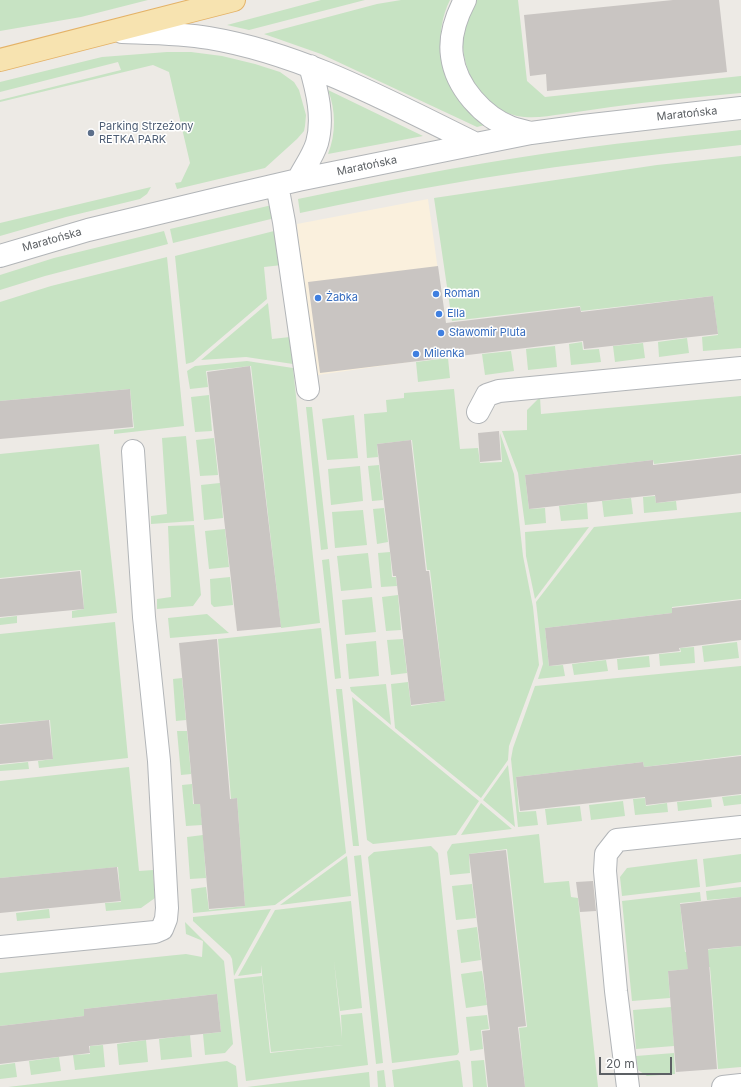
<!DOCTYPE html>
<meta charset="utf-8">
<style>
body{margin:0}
#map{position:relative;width:741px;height:1087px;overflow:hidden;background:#edeae5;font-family:Inter,sans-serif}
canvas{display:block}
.scale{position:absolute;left:599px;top:1057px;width:73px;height:18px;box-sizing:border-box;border:2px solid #5c6064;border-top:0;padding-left:5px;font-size:12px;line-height:14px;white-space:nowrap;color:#5c6064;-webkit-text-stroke:3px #fff;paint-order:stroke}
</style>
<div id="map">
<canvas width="741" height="1087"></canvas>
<div class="scale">20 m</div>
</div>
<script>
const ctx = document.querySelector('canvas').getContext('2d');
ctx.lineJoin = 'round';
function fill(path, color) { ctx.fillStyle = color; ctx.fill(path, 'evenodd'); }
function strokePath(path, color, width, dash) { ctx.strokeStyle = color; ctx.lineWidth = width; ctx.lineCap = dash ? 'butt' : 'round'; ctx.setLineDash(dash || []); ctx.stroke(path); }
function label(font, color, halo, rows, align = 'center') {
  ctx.font = font + ' Inter,sans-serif'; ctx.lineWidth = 3; ctx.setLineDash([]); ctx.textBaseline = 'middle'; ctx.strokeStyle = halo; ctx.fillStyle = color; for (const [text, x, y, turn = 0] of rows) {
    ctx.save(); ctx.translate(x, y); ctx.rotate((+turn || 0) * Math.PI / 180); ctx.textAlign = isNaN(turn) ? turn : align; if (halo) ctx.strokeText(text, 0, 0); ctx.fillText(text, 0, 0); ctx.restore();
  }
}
const commercial = new Path2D(`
 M428 199 450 356 311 376 297 224Z`);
const green = new Path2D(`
 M0 0H148L81 17 0 31Z
 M321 0H365L249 30 227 25Z
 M401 0H450C434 31 439 75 460 102 467 112 476 118 485 125L477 127 321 54 264 34 377 4Z
 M475 0H518L527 81 545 97 741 76V93C698 97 654 101 611 107 595 109 579 112 563 114 548 116 533 119 517 116 480 108 457 65 464 28 466 19 471 9 475 0Z
 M167 52H191L222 56 255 64 280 72 294 82 299 90 306 115 305 126 304 131 297 139 265 168 177 189 175 183 181 182 190 163 169 72 153 65 0 102V100L121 70 118 62 0 92V82L102 57Z
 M328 90 423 136 328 154C336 134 336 110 328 90Z
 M741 130V145C641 156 542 167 443 185 395 193 348 203 300 213L298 199C379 182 460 166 542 154 608 144 675 137 741 130Z
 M741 156V348L703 351 702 337 718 335 713 296 581 311 580 306 452 321 434 198 657 165Z
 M151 187 147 194 140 199 66 217 0 236V223Z
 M272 205 275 218 173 243 170 229Z
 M278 230 282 265 264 267 267 299 193 362 186 364 175 256Z
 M164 231 168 244 45 276 0 290V275L54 258Z
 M167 257 184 426 114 434V430L134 428 130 389 0 401V302L51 286Z
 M268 303 272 339 290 337 293 364 246 357 201 360Z
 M687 338 689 353 659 357 658 342Z
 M582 342 583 350 599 349 601 362 571 365 569 344Z
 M643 343 645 358 615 362 613 346Z
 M555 346 557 367 528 370 526 349Z
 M511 351 514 371 485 375 482 354Z
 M448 358 450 378 418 382 416 362Z
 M247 361 293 368 320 623 281 628 251 366 206 371 208 387 190 389 187 371 195 366Z
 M454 389 460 449 478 448 480 463 502 462 500 433 514 474 523 556 533 607 539 665 509 746 508 760 481 798 395 728 391 684 408 682 411 706 445 701 430 570H427L412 440 377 444 378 457 367 458 364 414 387 412 386 400 404 398V393Z
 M209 395 212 431 195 432 191 397Z
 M741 396V454L654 464 653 460 525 475 529 509 545 508 546 523 525 525 518 473 502 431 527 430V410L540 397 541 414Z
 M306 407H312L328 549 321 550Z
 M354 415 358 458 327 460 322 419Z
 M186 436 194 521 151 524V516L167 514 162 438Z
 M214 438 218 475 200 476 196 440Z
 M99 444 117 613 72 618V611L84 609 81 570 0 578V454Z
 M379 465 383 500 372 501 368 466Z
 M360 466 363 501 331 505 328 469Z
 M220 483 223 518 204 520 201 485Z
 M655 496 656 503 676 501 677 510 644 513 643 497Z
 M631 498 633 514 604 517 602 501Z
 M587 503 588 519 561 521 559 506Z
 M384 508 388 542 377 544 373 509Z
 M363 510 367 545 335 548 332 512Z
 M741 512V599L672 607V613L545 628 549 666 563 665 565 676 538 679 543 664 536 602 594 527Z
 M194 525 201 595 193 606 157 609V599L171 597 168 526Z
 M589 527 535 599 526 556 525 532Z
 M225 529 229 567 209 569 205 531Z
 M390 552 392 577H396L397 586 381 587 378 553Z
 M368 553 372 588 341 591 337 556Z
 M329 559 341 678 335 679 322 560Z
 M230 577 233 605 214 607 211 604 210 579Z
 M398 595 401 630 386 631 382 597Z
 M372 597 376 632 345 635 342 600Z
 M207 614 229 633 170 638 168 618Z
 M17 616V623L0 625V618Z
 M115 622 128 758 39 768 38 761 53 759 50 720 0 724V634Z
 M321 628 346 853 275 905 193 913 191 889 206 887 209 910 245 906 237 798 231 799 218 639Z
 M403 639 407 673 391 675 387 640Z
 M376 641 379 676 349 679 346 644Z
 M737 642 739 658 704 662 702 646Z
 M694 647 695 663 660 666 659 654 681 652 680 648Z
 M649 656 650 667 618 670 617 659Z
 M606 660 608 671 574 675 572 664Z
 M741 666V755L644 767 643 762 516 777 519 812 536 811 538 825 518 827 511 759 513 748 535 686Z
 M182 678 186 720 176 721 173 679Z
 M386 684 391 725 351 691 350 687Z
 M336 689H342L359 846H353Z
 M352 697 479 801 456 835 373 844 367 840Z
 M177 731H187L191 774 181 775Z
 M28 762 29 769 0 771V765Z
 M508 765 515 827 483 800Z
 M129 767 139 871 153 870 155 898 141 908 106 911 105 903 121 902 118 867 0 878V781Z
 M192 784 193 804H200L202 825 186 826 182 785Z
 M741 795V804L724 806 722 797Z
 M645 798 646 806 667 803 668 812 635 815 633 799Z
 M711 799 712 807 678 811 677 802Z
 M623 801 625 816 591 820 589 805Z
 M481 803 512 829 461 835Z
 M580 806 582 821 547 825 545 809Z
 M539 834 544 883 569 881 571 897 578 898 598 1087H525L519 1028 527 1027 507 849 469 854 470 873 450 875 447 852 452 844Z
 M203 835 206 878 190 879 187 837Z
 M431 846 438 853 459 1052 457 1055 392 1063 368 857 374 852Z
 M741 854V882L706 887 703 859Z
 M361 855 383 1063 376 1064 354 856Z
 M347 856 351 896 280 905Z
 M697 859 700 887 622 896 620 877 627 868Z
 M472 884 476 918 456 920 452 886Z
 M741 887V897L707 900 706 891Z
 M700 892 701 901 680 903 685 952 741 946V1067L718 1069 710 967 668 971 670 998 632 1001 622 901Z
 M351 901 362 1008 340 1011 334 961 342 1038 341 1015 362 1013 368 1065 246 1081 234 979 262 976 270 1053 343 1045 271 1052 261 965V973L238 976 275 910Z
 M49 909 50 918 17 921 16 913Z
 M271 909 234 976 232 959 230 955 193 921V917Z
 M185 922 224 961 233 1044 225 1053 205 1055 203 1034 221 1032 217 994 84 1009V1016L0 1026V973L186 954 202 957 203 941 186 934Z
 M477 927 481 960 461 963 457 930Z
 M482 971 487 1005 466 1008 461 974Z
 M671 1007 674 1046 636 1049 633 1010Z
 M487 1015 489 1029 481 1030 483 1049 470 1051 466 1017Z
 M190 1035 192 1057 161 1060 159 1039Z
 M146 1040 148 1062 119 1065 117 1044Z
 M103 1045 105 1067 75 1070 73 1055 90 1054V1046Z
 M674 1053 675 1074 647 1076 638 1070 636 1056Z
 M59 1057 61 1071 31 1075 29 1061Z
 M458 1060 460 1062 463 1087H394L392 1070Z
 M484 1060 487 1087H473L471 1061Z
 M227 1061 236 1066 238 1087H8Z
 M15 1063 17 1077 0 1079V1065Z
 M384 1070 386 1087H378L377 1071Z
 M369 1072 370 1087H247Z`);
const building = new Path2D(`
 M673 0H719L727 72 547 91 546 74 530 76 524 15Z
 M438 266 446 323 580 307 581 312 713 296 718 334 584 349 583 341 320 373 308 282Z
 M250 366 281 627 237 631 207 372Z
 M130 389 133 427 0 439V401Z
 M499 431 501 460 480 462 478 433Z
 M411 440 426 571H429L445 701 411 705 396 576H393L377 444Z
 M741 455V493L656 503 655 495 529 509 525 475 653 460V465Z
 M80 571 84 609 0 617V579Z
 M741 600V640L679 648 680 651 549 666 545 628 672 613V608Z
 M217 639 230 799 237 798 245 906 209 909 200 804H194L179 643Z
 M49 720 53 759 0 764V725Z
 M741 756V794L646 805 645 797 520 811 516 777 643 762 644 767Z
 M506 850 526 1026 518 1027 525 1087H488L482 1031 490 1030 469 854Z
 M117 867 121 901 0 913V878Z
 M593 881 596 911 580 912 576 882Z
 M741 897V946L708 949 717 1069 676 1072 668 971 688 969 680 904Z
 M217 994 221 1032 89 1046 90 1053 0 1064V1026L84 1016V1009Z`);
const minor = new Path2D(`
 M465 0C456 17 449 36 452 56 456 87 483 117 512 128 518 130 524 131 530 133
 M122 32C151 33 181 33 209 38 304 54 390 102 476 144
 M298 180C304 168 313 156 317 143 324 118 317 90 310 66
 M277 185 284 222 308 389
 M0 256 88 230 221 198 298 180 476 144 531 133 583 126 741 108
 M478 412 487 395 499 391 741 368
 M0 947 155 932 162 929 166 919 167 908 159 761 144 617 133 451
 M628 1087 616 991 605 871 606 854 617 840 741 827
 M723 1087 741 1085`);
const major = new Path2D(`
 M0 60 234 0`);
const markers = [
 [91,133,4,"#5c6f8a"],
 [436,294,4,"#3f7fe0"],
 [318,298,4,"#3f7fe0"],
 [439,314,4,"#3f7fe0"],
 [441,333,4,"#3f7fe0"],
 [416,354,4,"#3f7fe0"]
];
const streetNames = [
 ["Maratońska",687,114,-6],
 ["Maratońska",367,166,-12],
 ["Maratońska",52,240,-16]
];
const serviceNames = [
 ["Parking Strzeżony",99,127],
 ["RETKA PARK",99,140]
];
const shopNames = [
 ["Roman",444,294],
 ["Żabka",326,298],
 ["Ella",447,314],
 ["Sławomir Pluta",449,333],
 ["Milenka",424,354]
];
fill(commercial, '#faf0dd');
fill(green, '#c7e3c3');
fill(building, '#c9c5c2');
strokePath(minor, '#b2b5b8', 24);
strokePath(major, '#e4b267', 24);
strokePath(minor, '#fff', 22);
strokePath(major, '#f7e3b0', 22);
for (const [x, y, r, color] of markers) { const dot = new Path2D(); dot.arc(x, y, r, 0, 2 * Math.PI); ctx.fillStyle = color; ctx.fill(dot); strokePath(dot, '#fff', 1.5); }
label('11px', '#5c6064', '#fff', streetNames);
label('11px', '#4e5e75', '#fff', serviceNames, 'left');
label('11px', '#366cbe', '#fff', shopNames, 'left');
</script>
